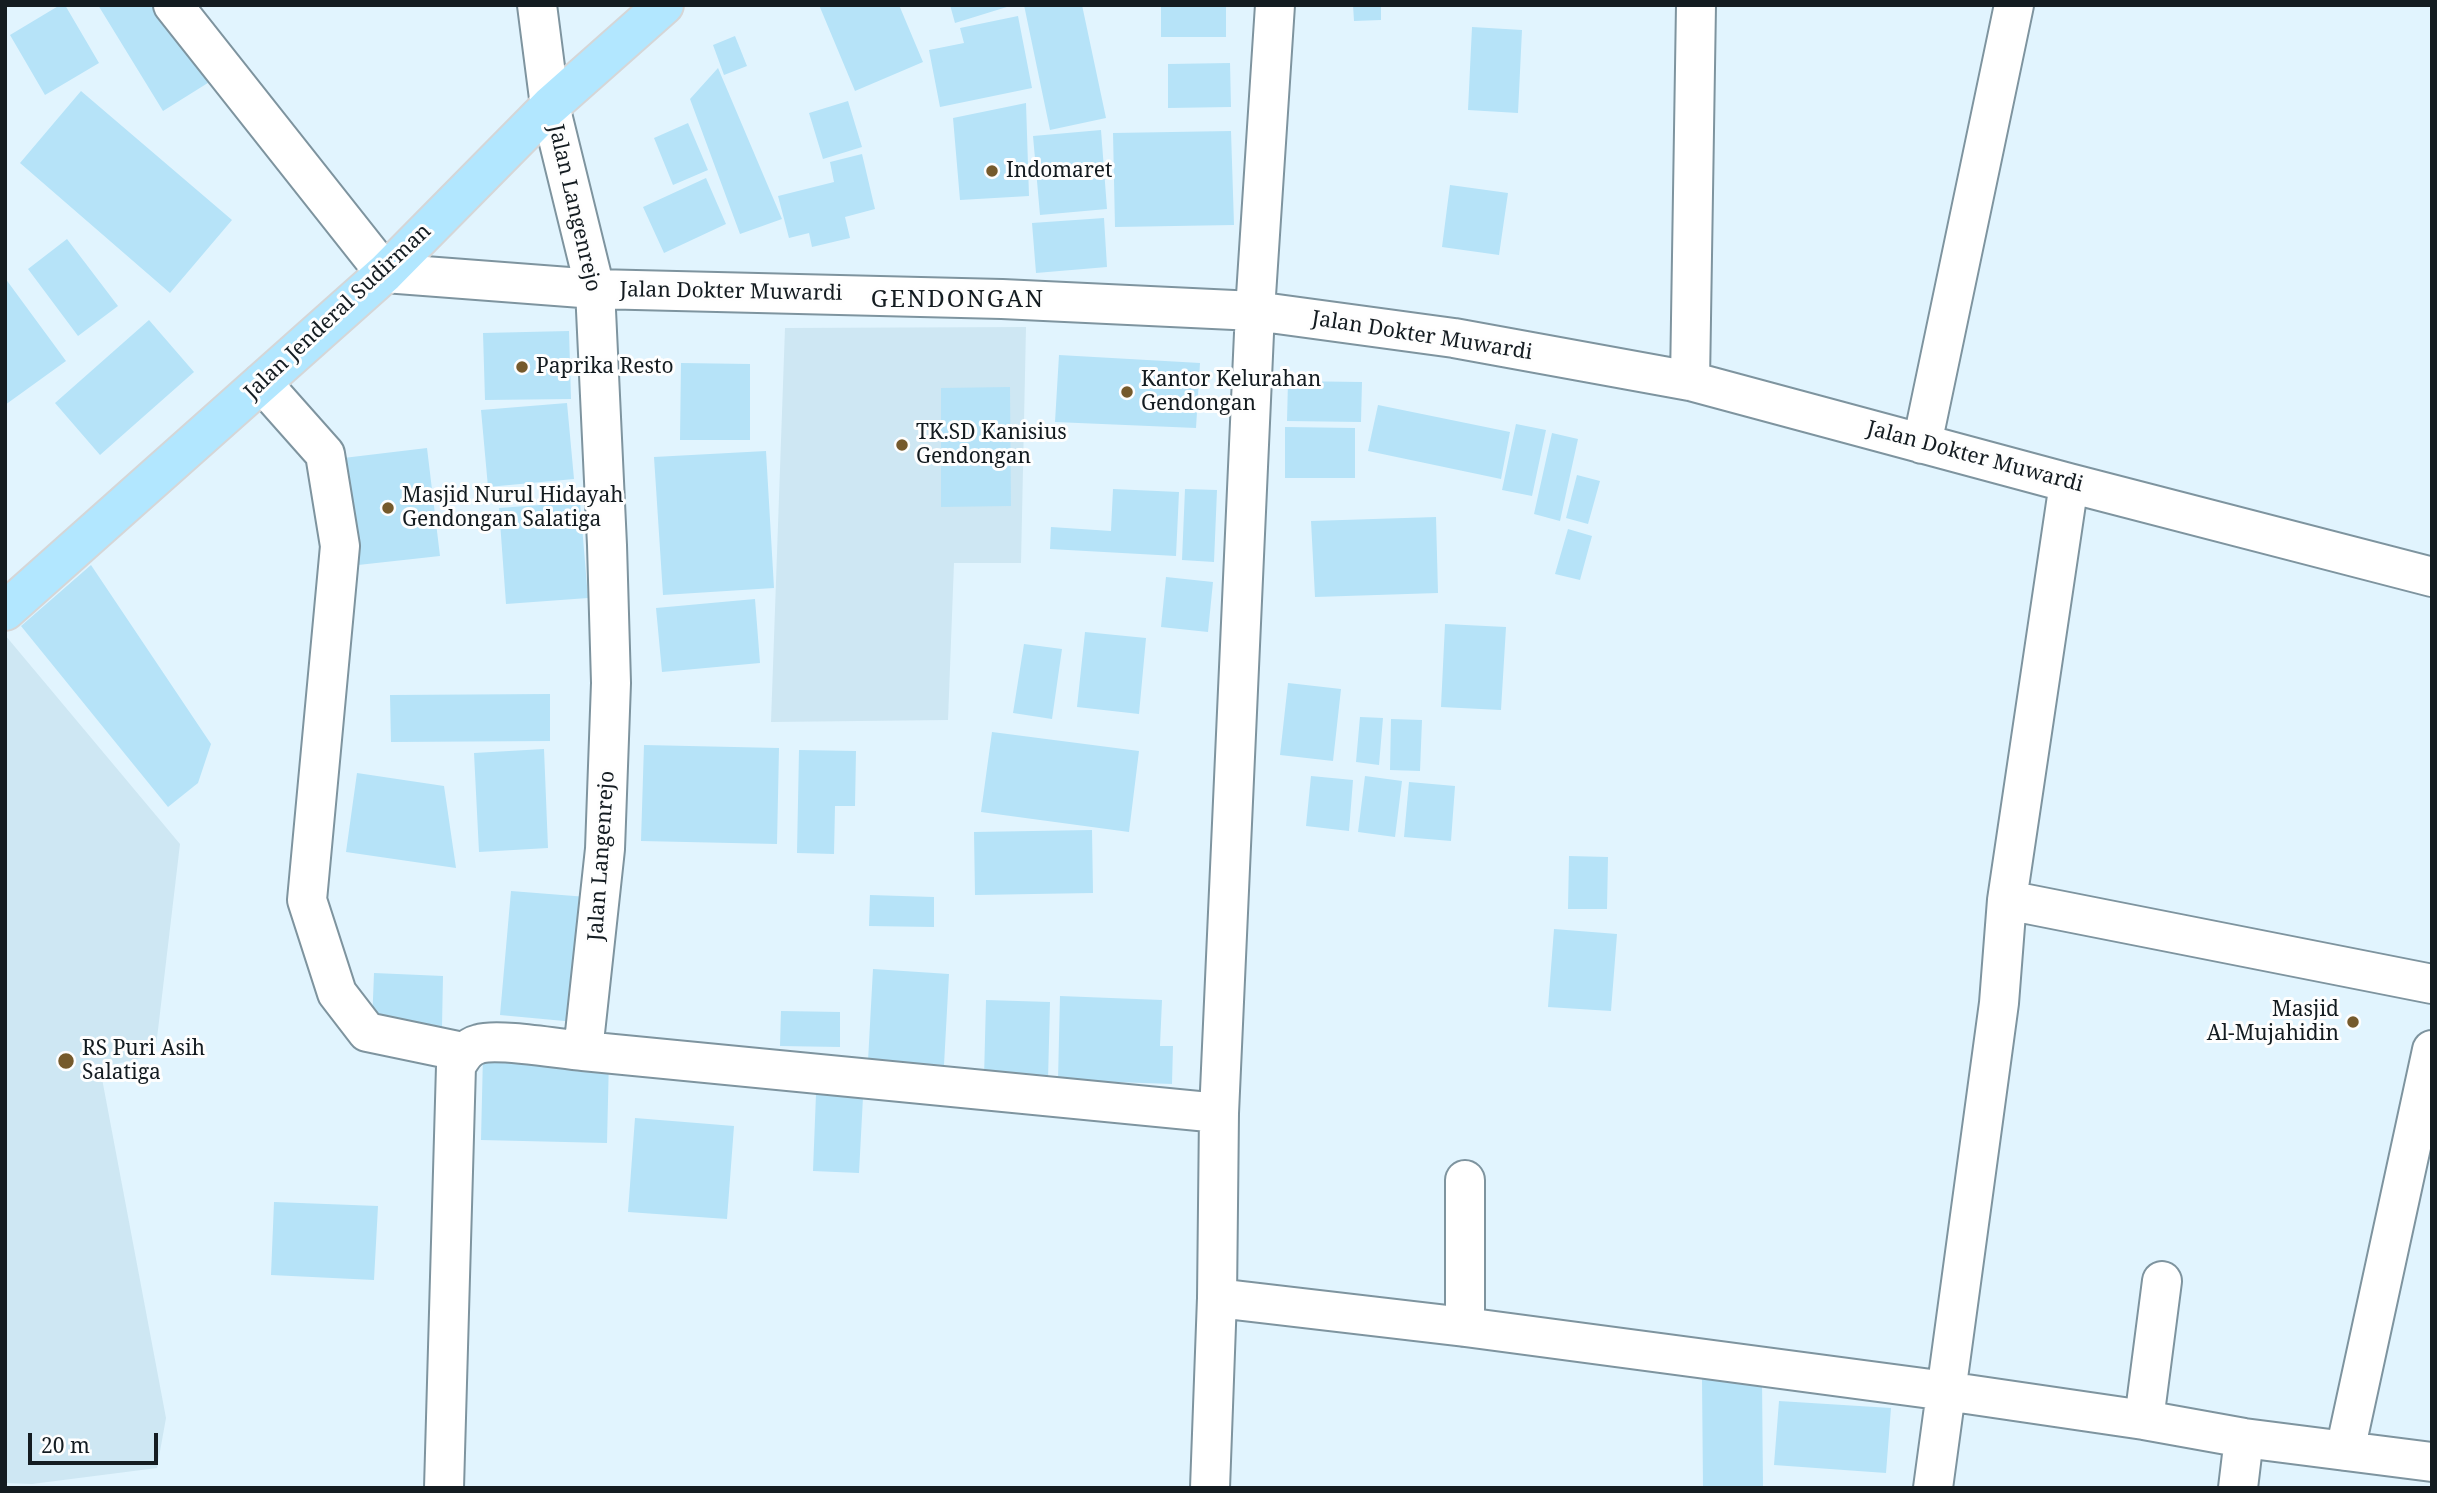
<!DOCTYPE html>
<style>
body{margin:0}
#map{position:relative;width:2437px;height:1493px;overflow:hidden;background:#e1f4fe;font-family:"Noto Serif",serif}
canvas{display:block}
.frame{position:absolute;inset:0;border:7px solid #141c21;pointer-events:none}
.scale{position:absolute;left:28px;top:1433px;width:130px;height:32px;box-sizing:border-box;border:4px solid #141c21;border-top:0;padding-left:9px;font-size:21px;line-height:24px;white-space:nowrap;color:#141c21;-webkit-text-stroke:5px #fefefe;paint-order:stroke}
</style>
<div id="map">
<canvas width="2437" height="1493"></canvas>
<div class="frame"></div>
<div class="scale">20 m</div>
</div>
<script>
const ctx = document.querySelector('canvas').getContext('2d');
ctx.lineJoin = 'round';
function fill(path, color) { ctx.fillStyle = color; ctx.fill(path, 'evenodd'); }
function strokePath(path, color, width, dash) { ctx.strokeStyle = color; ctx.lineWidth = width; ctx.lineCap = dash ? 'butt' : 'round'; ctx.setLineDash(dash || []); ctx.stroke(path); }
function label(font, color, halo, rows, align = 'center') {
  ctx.font = font + ' "Noto Serif",serif'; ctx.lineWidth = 6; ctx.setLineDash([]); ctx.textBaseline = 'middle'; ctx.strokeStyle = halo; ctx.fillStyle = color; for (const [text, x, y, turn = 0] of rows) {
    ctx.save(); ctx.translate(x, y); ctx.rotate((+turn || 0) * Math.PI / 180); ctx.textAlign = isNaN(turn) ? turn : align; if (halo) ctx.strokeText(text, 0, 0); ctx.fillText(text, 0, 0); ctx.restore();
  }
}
const built = new Path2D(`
 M1026 327 1021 563H954L948 720 771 722 785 328Z
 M5 635 180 844 155 1055 100 1068 166 1418 157 1468 32 1484 5 1483Z`);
const building = new Path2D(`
 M60 5H65L99 63 45 95 10 35Z
 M98 5H163L211 81 163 111Z
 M819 5H899L923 62 855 91Z
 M950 5H1010V6L955 23Z
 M1024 5H1082L1106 118 1050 130Z
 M1161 5H1226V37H1161Z
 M1353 5H1381V20L1354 21Z
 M1018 16 1032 88 940 107 929 50 964 43 960 28Z
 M1472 27 1522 30 1518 113 1468 110Z
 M735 36 747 66 724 75 713 45Z
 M1230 63 1231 107 1168 108V64Z
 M718 68 782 219 740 234 690 99Z
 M81 91 232 220 170 293 20 163Z
 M848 101 862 147 823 159 809 113Z
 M1026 103 1029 196 960 200 953 118Z
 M688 123 708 170 673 185 654 138Z
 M1101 130 1107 209 1040 215 1033 136Z
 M1231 131 1234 225 1115 227 1113 133Z
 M862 154 875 209 845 217 850 238 812 247 809 233 789 238 778 196 834 182 830 162Z
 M706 178 726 224 664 253 643 207Z
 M1450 185 1508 193 1499 255 1442 247Z
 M1104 218 1107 267 1036 273 1032 223Z
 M67 239 118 306 78 336 28 269Z
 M5 278 66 361 5 405Z
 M149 320 194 372 100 455 55 403Z
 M569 331 571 399 485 400 483 333Z
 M1059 355 1200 363 1196 428 1055 422Z
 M681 363 750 364V440H680Z
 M1288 381 1362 382 1361 422 1287 421Z
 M1010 387 1011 506 941 507V388Z
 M567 403 574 479 488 487 481 410Z
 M1378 405 1510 432 1501 479 1368 451Z
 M1516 424 1546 430 1532 496 1502 490Z
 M1285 427 1355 428V478H1285Z
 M1552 433 1578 439 1560 521 1534 514Z
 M427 448 440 556 349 566 335 459Z
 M766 451 774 588 663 595 654 457Z
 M1577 475 1600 481 1588 524 1566 518Z
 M1113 489 1179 492 1176 556 1050 549 1051 527 1111 531Z
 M1185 489 1217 490 1214 562 1182 560Z
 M580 502 588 598 506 604 499 508Z
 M1436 517 1438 593 1315 597 1311 521Z
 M1568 529 1592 536 1580 580 1555 574Z
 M91 565 211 744 198 783 168 807 21 626Z
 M1166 577 1213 582 1208 632 1161 627Z
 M755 599 760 663 662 672 656 608Z
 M1445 624 1506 627 1501 710 1441 707Z
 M1085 632 1146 638 1139 714 1077 707Z
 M1024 644 1062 649 1052 719 1013 713Z
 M1288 683 1341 689 1333 761 1280 755Z
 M550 694V741L391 742 390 695Z
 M1360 717 1383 718 1379 765 1356 762Z
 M1391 719 1422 720 1420 771 1390 770Z
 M992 732 1139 751 1129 832 981 812Z
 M644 745 779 748 777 844 641 841Z
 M544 749 548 848 479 852 474 753Z
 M799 750 856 751 855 806H835L834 854 797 853Z
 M357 773 444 786 456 868 346 852Z
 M1311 776 1353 780 1349 831 1306 826Z
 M1365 776 1402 781 1395 837 1358 832Z
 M1409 782 1455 786 1451 841 1404 837Z
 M1092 830 1093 893 975 895 974 832Z
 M1569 856 1608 857 1607 909H1568Z
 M511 891 587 897 575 1022 500 1015Z
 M870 895 934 897V927L869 926Z
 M1554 929 1617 934 1611 1011 1548 1007Z
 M873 969 949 974 944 1065 868 1061Z
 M374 973 443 976 442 1027 372 1024Z
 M1060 996 1162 1000 1160 1046H1173L1172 1084 1058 1080Z
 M986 1000 1050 1002 1048 1080 984 1078Z
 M781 1011 840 1012V1047L780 1046Z
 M483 1055 609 1058 607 1143 481 1140Z
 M816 1094 863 1097 859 1173 813 1171Z
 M635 1118 734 1126 727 1219 628 1212Z
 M274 1202 378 1206 374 1280 271 1275Z
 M1762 1378 1763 1488H1703L1702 1379Z
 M1779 1401 1891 1408 1886 1473 1774 1465Z`);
const minor = new Path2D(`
 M173 5 385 273 595 289 1002 299 1255 311 1454 338 1690 381 2069 483 2432 577
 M1690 381 1696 5
 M262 383 325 454 340 546 307 900 337 993 367 1032 463 1052
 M1922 444 2014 5
 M2007 900 2432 984
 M583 1051 1219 1113
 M1217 1298 1465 1327 1946 1391 2144 1420 2244 1438 2432 1462
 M1465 1327V1180
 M2144 1420 2162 1281
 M2345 1451 2432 1050
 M444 1488 456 1066C462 1056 467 1047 479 1044 498 1038 560 1049 583 1051L605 849 611 683 607 545 595 289 550 106 537 5
 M1210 1488 1217 1298 1219 1113 1255 311 1275 5
 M1933 1488 1999 1003 2007 900 2069 483
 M2238 1488 2244 1438`);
const major = new Path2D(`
 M5 611 385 273 550 106 664 5`);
const markers = [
 [992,171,7,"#755a2c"],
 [522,367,7,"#755a2c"],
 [1127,392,7,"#755a2c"],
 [902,445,7,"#755a2c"],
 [388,508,7,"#755a2c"],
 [2353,1022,7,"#755a2c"],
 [66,1061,9,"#755a2c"]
];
const poiNames = [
 ["Indomaret",1006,171],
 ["Paprika Resto",536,367],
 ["Kantor Kelurahan",1141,380],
 ["Gendongan",1141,404],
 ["TK.SD Kanisius",916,433],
 ["Gendongan",916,457],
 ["Masjid Nurul Hidayah",402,496],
 ["Gendongan Salatiga",402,520],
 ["Masjid",2339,1010,"right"],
 ["Al-Mujahidin",2339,1034,"right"],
 ["RS Puri Asih",82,1049],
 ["Salatiga",82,1073]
];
const streetNames = [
 ["Jalan Langenrejo",574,208,77],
 ["Jalan Dokter Muwardi",731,292,1],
 ["Jalan Jenderal Sudirman",338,312,-43],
 ["Jalan Dokter Muwardi",1422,336,9],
 ["Jalan Dokter Muwardi",1975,457,15],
 ["Jalan Langenrejo",602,856,-86]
];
const quarterNames = [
 ["GENDONGAN",958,300]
];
fill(built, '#cee7f3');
fill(building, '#b6e3f8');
strokePath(minor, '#7e949f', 42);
strokePath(major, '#d5d6d7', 42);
strokePath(minor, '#fff', 38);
strokePath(major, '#b2e7ff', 38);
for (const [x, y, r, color] of markers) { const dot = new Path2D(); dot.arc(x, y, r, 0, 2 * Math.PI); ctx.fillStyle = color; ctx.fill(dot); strokePath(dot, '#fefefe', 2.5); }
label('21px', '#141c21', '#fefefe', poiNames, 'left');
label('21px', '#141c21', '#fefefe', streetNames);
ctx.letterSpacing = '2px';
label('24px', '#141c21', '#fefefe', quarterNames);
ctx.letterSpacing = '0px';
</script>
